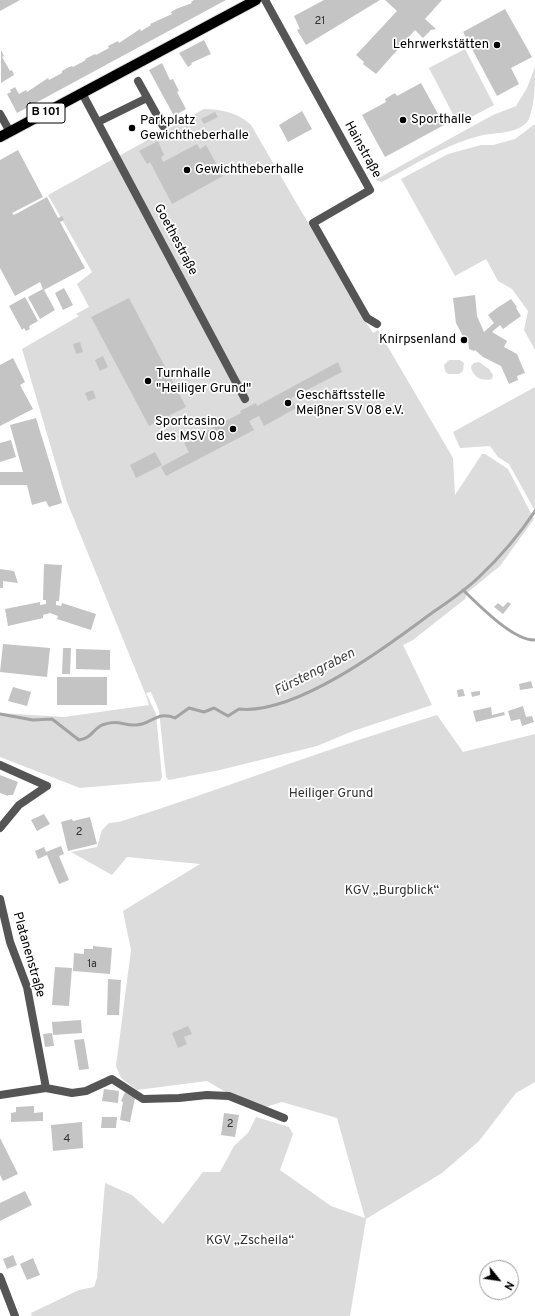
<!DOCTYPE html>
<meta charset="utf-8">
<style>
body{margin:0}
#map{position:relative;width:535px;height:1316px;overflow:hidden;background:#fff;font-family:Overpass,sans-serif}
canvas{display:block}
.north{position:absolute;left:479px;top:1260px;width:40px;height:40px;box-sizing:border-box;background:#fff;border:1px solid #999;border-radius:50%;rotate:120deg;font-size:11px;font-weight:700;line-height:16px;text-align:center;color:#000}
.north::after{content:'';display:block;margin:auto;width:14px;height:18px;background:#000;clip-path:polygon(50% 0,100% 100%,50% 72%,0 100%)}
</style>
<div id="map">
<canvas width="535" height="1316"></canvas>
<div class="north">N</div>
</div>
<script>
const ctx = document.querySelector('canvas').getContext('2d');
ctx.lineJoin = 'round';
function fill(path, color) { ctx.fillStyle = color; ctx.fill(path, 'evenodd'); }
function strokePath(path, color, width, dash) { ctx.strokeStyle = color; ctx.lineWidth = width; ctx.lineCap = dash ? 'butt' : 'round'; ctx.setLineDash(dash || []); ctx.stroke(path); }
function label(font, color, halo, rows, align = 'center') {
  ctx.font = font + ' Overpass,sans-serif'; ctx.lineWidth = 3.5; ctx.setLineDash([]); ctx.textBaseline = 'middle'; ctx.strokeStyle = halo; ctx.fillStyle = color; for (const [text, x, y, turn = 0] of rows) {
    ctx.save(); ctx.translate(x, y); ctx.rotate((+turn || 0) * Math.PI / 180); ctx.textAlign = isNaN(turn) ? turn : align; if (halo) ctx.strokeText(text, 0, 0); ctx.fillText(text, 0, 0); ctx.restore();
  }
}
const green = new Path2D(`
 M465 49 494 105 458 124 429 68Z
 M535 67C535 85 535 106 528 121 516 135 495 132 479 136 445 145 414 165 382 182L375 180 493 115 516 106 527 88Z
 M204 109C221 109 239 113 251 125L367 324 373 333 378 330 453 458 455 495 482 454H485L508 469 534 519 500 566 468 592 465 599 413 640 403 645 432 705 353 731 317 746 220 770 169 780 166 777 159 711 151 692 146 693 156 714 162 777 160 781 80 788 0 757V713L64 717 149 705 145 693 67 502 22 349 79 316 76 314 89 307 77 284 92 272 48 195Z
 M535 124V350L524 330 528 311 512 289 498 281 486 259 455 276 401 179 448 154 481 145H493L515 139Z
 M449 360H460L464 363 463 371 459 374H448L445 371 444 365Z
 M479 362 489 369 493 375 492 379C482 382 472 377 471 366L474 363Z
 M535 387V511L509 464 498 457 490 446 460 448 453 432Z
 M437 715 463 752 535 734V1082L516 1093 479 1141 442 1173 366 1219 350 1316H32L31 1313 79 1290 94 1287 97 1278 105 1183 132 1195 163 1224 203 1172H220L234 1146 248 1133 256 1117 289 1127 293 1134 280 1170 331 1206 365 1218 337 1118 282 1102 256 1110 207 1081 137 1090 121 1078 116 1066 131 950 123 911 200 864 127 857 112 875 71 852 97 847 102 830 109 823 119 822C226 788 330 747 437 715Z`);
const stream = new Path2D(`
 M463 590C479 605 513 641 535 640
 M0 714 33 720 52 719 79 740C91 739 93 729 102 725 119 719 123 726 136 725 151 725 157 710 175 718L189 708 204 712 214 708 228 716 239 709C295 715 385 648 429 615 446 603 465 591 480 576 501 556 519 535 535 511`);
const building = new Path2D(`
 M0 0H20L0 11Z
 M194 0H226L17 113 7 94 11 92 10 90 15 87 19 94 26 90 27 92 48 78 49 80 62 73V71L67 68 72 66 73 67 86 60 85 59 95 54 96 55 109 48 108 46 118 41 119 43 140 29 141 31 151 25 150 24 172 14 171 12 176 9 192 3 191 2Z
 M324 0H380L306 45 297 30 300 29 294 16Z
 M385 0H442L425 19 436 29 431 30 423 38 415 30 376 74 363 64 364 62 356 55 397 11Z
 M505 9 532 57 511 68 519 84 497 96 463 32Z
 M204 40 211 54 191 63 192 64 188 67 179 53Z
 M1 50 4 56 2 57 10 71 12 70 14 75 1 83Z
 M162 63 170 80 173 79 179 91 177 92 186 109 174 116 149 70Z
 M421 83 444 125 385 157 362 115 386 102 385 99 395 93 397 96Z
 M302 111 312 129 288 142 279 125Z
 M215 112 218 117 204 124 201 119Z
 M158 141 164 155 161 157 163 162 197 144 200 149 206 145 223 176 172 204 150 162 147 164 139 151Z
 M18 150 43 197 12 213 14 215 47 197 58 218 62 216 64 220 60 222 85 268 44 290 55 310 40 319 28 297 43 289 40 282 15 296 0 268V160Z
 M64 288 73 305 63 310 55 293Z
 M475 295 477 316 484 332 494 323 488 315 497 308 511 299 517 307 516 308 521 316 503 329 500 325 492 332 507 341 504 347 517 354 525 373 517 376 518 380 509 384 501 366 483 357 475 350 474 351 469 349 468 341 466 342 456 323 453 298Z
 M25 297 38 321 29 326 30 329 26 331 24 328 22 330 9 306Z
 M129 298 186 407 149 426 91 317Z
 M80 342 83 352 76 354 73 344Z
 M103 356 108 367 100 371 95 360Z
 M13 358 25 382 20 385 33 409 0 426V365Z
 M338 362 342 372 291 398 296 408 264 426 259 416 249 421 254 430 166 476 161 467 189 452 184 443 241 413 240 411 256 403 257 406Z
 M93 390 96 398 88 401 85 393Z
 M36 418 62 503 49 507 46 501 32 505 27 485H0V472H23L10 425Z
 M11 440 16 457 0 462V443Z
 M155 452 162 465 136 478 130 465Z
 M44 564 62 565 59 601H56V605L61 606 62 603 96 614 91 630 57 619 58 616 50 613 43 615V618L8 626 5 609 40 602V605L46 604V600H43Z
 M0 569 14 571 18 583 3 581V588H0Z
 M508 602 511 604 503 614 494 607 498 603 503 607Z
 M3 644 50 648 47 677 0 672Z
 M63 648H71L70 674H62Z
 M76 649 110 650V670L76 669Z
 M57 677H107V705H57Z
 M531 681 533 688 520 690 519 684Z
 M13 687 31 692 27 706 8 701Z
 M463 689 465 696 458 697 457 690Z
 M480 691V695L472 697 471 692Z
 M523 706 526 717 532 716 534 722 522 726 520 719 511 721 508 711Z
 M491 707 492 715 504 712 505 715 476 722 473 711Z
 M0 775 18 782 13 795H8V796L0 793Z
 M44 814 50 824 37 831 31 820Z
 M90 817 97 844 68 851 61 822 72 819 73 821Z
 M61 846 64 854 59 856 69 880 59 884 47 855 38 859 35 851 44 847 46 852Z
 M93 946 112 948 110 974 73 971 74 953 84 954V949H93Z
 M55 967 72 968 69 1006 52 1005Z
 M108 979 121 980 119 1015H107Z
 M81 1020 82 1033 53 1035 52 1022Z
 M188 1026 192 1034 184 1037 187 1044 178 1048 172 1033Z
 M52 1033 54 1046 45 1047 43 1034Z
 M84 1039 89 1069 79 1070 74 1040Z
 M104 1089 119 1091 118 1103 102 1101Z
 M125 1092 135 1098 130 1122 120 1120 123 1102 121 1101Z
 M34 1106V1113L43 1112V1121L11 1122V1113L16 1112V1107Z
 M224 1113 239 1115 235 1137 221 1135Z
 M102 1117H117L116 1128H101Z
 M82 1122 83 1148 53 1151 51 1125Z
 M0 1138 18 1174 3 1181 0 1175Z
 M25 1191 32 1205 0 1221V1203Z
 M13 1255 17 1265 7 1269 3 1259Z
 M33 1258 40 1275 27 1280 20 1264Z`);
const minor = new Path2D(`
 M265 0 370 190 313 223 367 318 377 324
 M138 81 163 126
 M82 93 245 399
 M0 114 10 132
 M98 122 147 98
 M0 765 47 786 19 805 0 828
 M0 899 10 942 27 987 46 1088
 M0 1095 46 1088 72 1093 86 1091 112 1079 143 1099 179 1098 207 1095 229 1096 284 1118
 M0 1277 15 1316`);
const primary = new Path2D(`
 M0 137 256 0`);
const markers = [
 [497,45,4,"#000"],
 [403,120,4,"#000"],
 [132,128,4,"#000"],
 [187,170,4,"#000"],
 [464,340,4,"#000"],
 [148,381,4,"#000"],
 [288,403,4,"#000"],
 [233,429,4,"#000"]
];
const numberNames = [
 ["21",320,22],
 ["2",79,833],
 ["1a",92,965],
 ["2",230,1125],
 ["4",67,1140]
];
const shields = [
 [46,113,38]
];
const shieldNames = [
 ["B 101",46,113]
];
const poiNames = [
 ["Lehrwerkstätten",489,45,"right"],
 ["Sporthalle",411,120],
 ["Parkplatz",140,121],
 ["Gewichtheberhalle",140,136],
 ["Gewichtheberhalle",195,170],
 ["Knirpsenland",456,340,"right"],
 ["Turnhalle",156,374],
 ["\"Heiliger Grund\"",156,389],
 ["Geschäftsstelle",296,396],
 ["Meißner SV 08 e.V.",296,411],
 ["Sportcasino",225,422,"right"],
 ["des MSV 08",225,437,"right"]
];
const streetNames = [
 ["Hainstraße",362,150,61],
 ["Goethestraße",175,240,62],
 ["Platanenstraße",28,955,74]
];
const parkNames = [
 ["Heiliger Grund",331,794],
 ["KGV „Burgblick“",392,891],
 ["KGV „Zscheila“",250,1241]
];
const waterNames = [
 ["Fürstengraben",315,673,-27]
];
fill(green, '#dcdcdc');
strokePath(stream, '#a3a3a3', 3);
fill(building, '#c4c4c4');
strokePath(primary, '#dbdbdb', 12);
strokePath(minor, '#555', 8);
strokePath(primary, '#000', 10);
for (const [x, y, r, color] of markers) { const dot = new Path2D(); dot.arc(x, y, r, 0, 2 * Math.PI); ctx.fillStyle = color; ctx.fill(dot); strokePath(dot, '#fff', 1.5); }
label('11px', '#313131', null, numberNames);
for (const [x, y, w] of shields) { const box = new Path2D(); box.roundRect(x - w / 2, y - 10, w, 20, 3); ctx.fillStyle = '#fff'; ctx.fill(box); strokePath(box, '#000', 1); }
label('bold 12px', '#000', null, shieldNames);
label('13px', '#000', '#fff', poiNames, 'left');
label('13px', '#000', '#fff', streetNames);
label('13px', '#333', '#fff', parkNames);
label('italic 14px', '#444', '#fff', waterNames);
</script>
